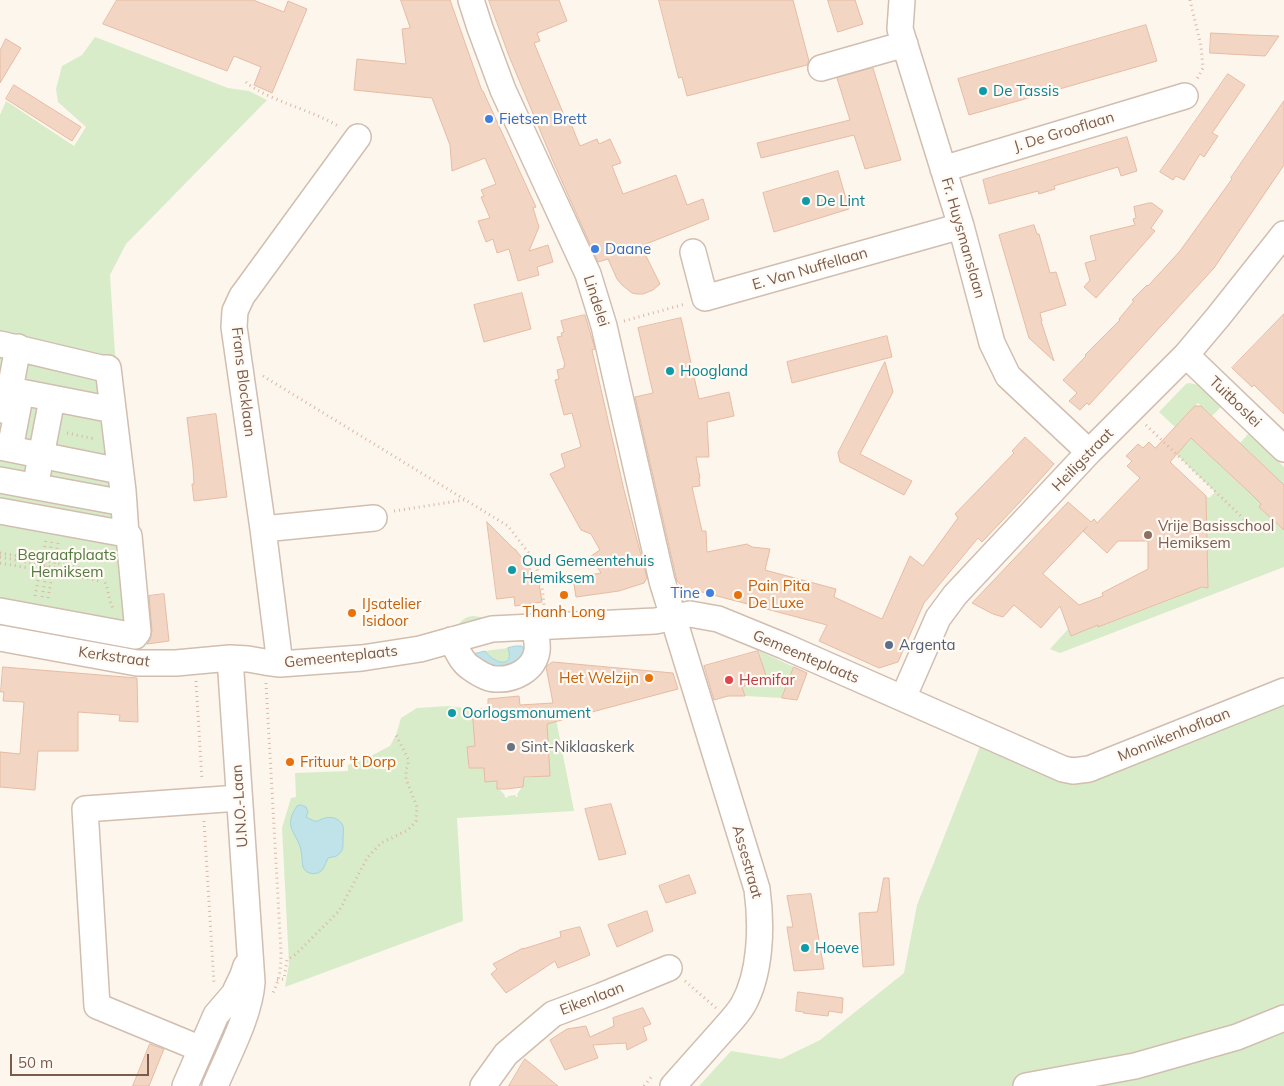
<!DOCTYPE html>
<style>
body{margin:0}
#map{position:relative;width:1284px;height:1086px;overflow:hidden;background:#fdf6ec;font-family:Mulish,sans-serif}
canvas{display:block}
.scale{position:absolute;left:10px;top:1054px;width:139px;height:22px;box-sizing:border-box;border:2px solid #7a5c4d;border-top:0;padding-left:6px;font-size:15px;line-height:18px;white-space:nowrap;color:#7a5c4d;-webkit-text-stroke:4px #fffaf3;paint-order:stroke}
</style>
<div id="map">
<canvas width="1284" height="1086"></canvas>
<div class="scale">50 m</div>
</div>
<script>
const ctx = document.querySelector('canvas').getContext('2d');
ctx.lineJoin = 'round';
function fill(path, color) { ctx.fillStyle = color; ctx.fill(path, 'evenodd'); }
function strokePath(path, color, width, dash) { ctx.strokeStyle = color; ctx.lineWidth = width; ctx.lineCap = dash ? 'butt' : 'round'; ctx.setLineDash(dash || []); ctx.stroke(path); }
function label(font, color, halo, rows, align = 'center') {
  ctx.font = font + ' Mulish,sans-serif'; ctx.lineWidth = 4.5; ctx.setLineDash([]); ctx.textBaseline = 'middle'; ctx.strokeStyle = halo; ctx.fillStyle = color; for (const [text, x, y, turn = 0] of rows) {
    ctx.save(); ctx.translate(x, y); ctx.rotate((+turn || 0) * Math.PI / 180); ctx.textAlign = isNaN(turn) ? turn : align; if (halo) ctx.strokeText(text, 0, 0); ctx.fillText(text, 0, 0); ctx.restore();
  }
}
const green = new Path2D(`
 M95 37 228 88 249 91 267 100 126 244 110 275 115 354 142 647 0 621V115L6 101 74 146 86 127 58 102 56 89 62 66 82 55Z
 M1189 383 1199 385 1221 407 1212 416 1198 403 1175 427 1159 412 1186 384Z
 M1249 433 1284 467V485L1240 443Z
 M1191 438 1262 504 1259 507 1284 530V567L1060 653 1050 649 1068 629 1071 636 1098 625 1099 627 1185 594 1180 585 1208 588 1206 496 1209 498 1215 492 1176 454Z
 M473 616 488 618 456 629C460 621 464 617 473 616Z
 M508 648C515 670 493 663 485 651Z
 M759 651 794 667 782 698 745 696 742 687 747 685 746 681 765 676Z
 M1284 691V1086H699L731 1051 781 1059 820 1040 904 973 917 905 985 734 1063 769Z
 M553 704 574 811 457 818 463 921 285 987 289 964 282 828 291 798 296 797 295 773 348 771V765L365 759 390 746 396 735 401 718 417 708 448 706 472 709 476 747H467L469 764 468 768 484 766 498 781 499 789 505 795 504 796 507 798 508 796 515 795 516 797 518 796 517 794 523 786 522 778 549 775V757L538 742Z`);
const water = new Path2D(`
 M516 646H522L525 652V662L495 669 469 655 485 651C493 663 515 670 508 648Z
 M301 805 306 807 308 812 306 817 314 821H318C326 816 338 815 343 826 344 830 343 834 343 838 343 844 344 850 339 854 336 857 332 857 328 858 326 862 325 866 323 869 318 876 306 875 303 867 302 862 302 856 301 850 297 832 282 828 297 806Z`);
const building = new Path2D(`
 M117 0H253L284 12 288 1 307 9 272 93 254 85 261 67 234 56 227 71 103 24Z
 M401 0H450L482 91H483L536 207 533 208 539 227 529 251 548 245 553 262 537 267 539 275 518 281 509 249 497 253 493 239 486 242 478 221 490 218 481 197 484 196 481 190 496 184 485 158 452 171 450 145 432 98 354 90 357 59 406 64 402 29 410 28Z
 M489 0H559L567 21 537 33 540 41 534 43 566 120 569 119 580 146 597 139 599 144 610 139 621 163 612 166 623 194 676 175 687 205 703 199 709 219 641 246 660 284 653 290 643 294H637L632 293 622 285 617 279 608 259 598 262 552 159 509 56Z
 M659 0H793L809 61 807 65 687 96 682 77 679 78Z
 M828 0H855L863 24 838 32Z
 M1146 25 1157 61 969 115 958 79Z
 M1211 33 1250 35 1279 36 1265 56 1210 53Z
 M6 39 21 48 0 83V51Z
 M873 68 901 160 865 169 854 135 761 158 757 143 850 120 837 78Z
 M1228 74 1245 85 1212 133 1218 136 1204 157 1200 154 1184 180 1176 176 1173 180 1160 172Z
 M14 85 81 127 72 141 6 99Z
 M1284 101V165L1214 268 1089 405 1087 403 1080 410 1069 401 1077 393 1063 380 1086 356 1085 355 1120 320 1119 319 1134 301 1132 300 1147 285 1148 286 1180 251 1232 179 1231 178Z
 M1127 137 1137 171 1121 176 1118 167 1054 186 1055 189 1039 194 1038 191 989 204 983 180Z
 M838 171 849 209 774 232 763 193Z
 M1149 203H1152L1163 211 1151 228 1155 231 1096 298 1084 287 1090 280 1085 263 1096 260 1090 236 1135 225 1133 219 1136 218 1134 207Z
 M1034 225 1037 234H1039L1050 273 1056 272 1066 305 1040 313 1042 321H1041L1054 361 1029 338 999 235Z
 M522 293 531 329 484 342 474 305Z
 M1284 314V414L1254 385 1252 387 1232 368Z
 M585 315 595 349 592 350 624 490 647 578 644 583 619 591 576 597 573 578 601 573 591 556 600 550 591 534 581 530 550 474 565 467 561 454 581 447 572 413 564 415 555 380 559 379 557 370 564 368V365H565L557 337 562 336 561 333 564 332 561 321Z
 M681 318 699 399 729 392 734 416 707 422 709 457H696L700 478H699L700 486 692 487 702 531H706L707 552 747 544 752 547 770 549 765 570 836 589 834 597 882 619 910 556 923 566 958 518 955 514 1014 453 1012 451 1025 437 1054 464 1018 504 982 542 978 538 924 603 898 662 879 668 819 641 827 625 683 587 677 581 635 397 653 393 638 328Z
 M887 336 892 357 792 383 787 362Z
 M885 362 893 392 860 454 912 481 904 495 840 462 838 453Z
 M1195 406H1201L1284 485V530L1259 507 1261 504 1248 491 1191 438 1170 462 1206 496 1208 588 1202 587 1098 627V625L1071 636 1060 606 1041 628 1014 605 1003 617 993 614 972 603 1068 502 1091 522 1094 519 1097 523 1140 478 1127 466 1132 461 1126 456 1138 444 1143 448 1149 442 1155 448ZM1087 527 1083 531 1107 553 1118 541H1148V569L1102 593 1103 596 1079 605 1043 574Z
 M216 414 227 497 194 501 192 484H194L193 467 187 418Z
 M487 522 514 549H515L532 571 538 577 542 602 515 606 514 597 497 599Z
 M164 594 169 641 147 644 150 640 152 631 149 596Z
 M758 651 766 676 746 681 747 685 742 687 745 696H728L714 700 704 666Z
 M553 662 673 673 678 689 547 724 550 776 524 777 523 787 506 789H497V781L485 782 484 768H469L467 747 475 746 472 709 488 708V699L519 696 520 705 553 703 546 667 548 665Z
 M3 667 137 678 138 722 119 721 120 715 78 712V751H38L35 790 0 787V752L20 754 24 702 3 701 4 692H1Z
 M794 667 807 673 797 700 782 698Z
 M611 804 626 854 599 860 585 809Z
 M689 875 696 893 666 903 659 886Z
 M884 878H889L894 965 863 967 859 913 877 912Z
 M811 894 824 969 794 971 787 927H793L787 896Z
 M647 911 653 931 617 947 608 925Z
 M580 927 590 955 558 968 555 961 506 993 491 974 497 969 493 964 523 948V949L561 937 560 932Z
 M798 992 843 998 842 1013 829 1011 828 1016 803 1013 804 1012 796 1011Z
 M643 1008 651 1024 643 1027 647 1040 627 1050 626 1043 593 1045 598 1058 565 1070 550 1040 567 1029 586 1026 590 1037 614 1026 613 1018Z
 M150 1044 164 1049 149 1086H133Z
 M525 1059 558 1086H509Z`);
const path = new Path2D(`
 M1190 0 1201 46 1203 68 1197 79
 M246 82C257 92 274 98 288 104 306 111 323 117 340 127
 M624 321 685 304
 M263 376 508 526 534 560 542 586 544 605
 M1146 425 1245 520
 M67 433 95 439
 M394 511 464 500
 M0 553 42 560
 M0 557 100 576C111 586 106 598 114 609
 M0 563 40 570
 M53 572 100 581 102 574 100 571 55 563
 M35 596 46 540
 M42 597 52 541
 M48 598 58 543
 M196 681 202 780
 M266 683 281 952C281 967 280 979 273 993
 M204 821 214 984
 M277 980 284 979 287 960 296 954 339 911 367 858 381 843 408 830 416 821 417 807 406 779V770L408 764V759L396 735
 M685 981 716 1008
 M644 1086 653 1075`);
const minor = new Path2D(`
 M471 0 480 28 503 90 588 274 604 326 662 581 757 889C762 926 761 973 743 1005 737 1015 729 1023 721 1032 705 1050 689 1068 673 1086
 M902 0 900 29 961 226 992 343 1008 376 1089 452
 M821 68 905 44
 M943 169 1185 96
 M693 252 705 298 961 226
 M0 344 101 368H108L123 491 126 534 129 536 138 632 135 636 0 611
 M1186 355 1284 449
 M6 411 18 347
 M0 447 120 471
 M10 449 21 392 113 410
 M38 472 52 399
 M0 480 124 503
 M0 511 126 534
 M263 529 374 518
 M0 638 137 663H176L230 658 248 659 265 662 280 664 362 658 420 649 492 629 655 621 672 618 690 614 718 619 784 646 1063 769 1073 771 1089 769 1284 691
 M451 640C457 649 461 662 471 668 478 673 487 679 496 679 514 680 534 670 537 651 538 643 536 635 534 628
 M280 664 263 529 234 327 235 311 242 296 358 137
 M903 698 938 618 955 595 1089 452 1186 355 1218 317 1284 234
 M201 1049 97 1006 85 809 239 798
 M185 1086 216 1015 234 994 243 975 246 966
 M215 1086C228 1055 250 1015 252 982L230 658
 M483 1086 506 1054 553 1014 601 996 669 968
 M1026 1086 1135 1066 1237 1037 1284 1018`);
const markers = [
 [983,91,5,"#0f9aa8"],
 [489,119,5,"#3f7fe0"],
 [806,201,5,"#0f9aa8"],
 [595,249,5,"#3f7fe0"],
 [670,371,5,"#0f9aa8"],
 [1148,535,5,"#8d6e63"],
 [512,570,5,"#0f9aa8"],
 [710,593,5,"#3f7fe0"],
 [564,595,5,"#e8710a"],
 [738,595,5,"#e8710a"],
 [352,613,5,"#e8710a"],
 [889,645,5,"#5c6f8a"],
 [649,678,5,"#e8710a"],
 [729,680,5,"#e0444e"],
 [452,713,5,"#0f9aa8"],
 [511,747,5,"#6b7280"],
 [290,762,5,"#e8710a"],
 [805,948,5,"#0f9aa8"]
];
const cultureNames = [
 ["De Tassis",993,91],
 ["De Lint",816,201],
 ["Hoogland",680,371],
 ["Oud Gemeentehuis",522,561],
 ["Hemiksem",522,578],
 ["Oorlogsmonument",462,713],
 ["Hoeve",815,948]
];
const shopNames = [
 ["Fietsen Brett",499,119],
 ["Daane",605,249],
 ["Tine",700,593,"right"]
];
const streetNames = [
 ["J. De Grooflaan",1064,132,-17],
 ["Fr. Huysmanslaan",963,238,74],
 ["E. Van Nuffellaan",810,269,-16],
 ["Lindelei",596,301,72],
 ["Frans Blocklaan",243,382,83],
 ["Tuitboslei",1235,402,44],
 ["Heiligstraat",1083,460,-46],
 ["Kerkstraat",114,657,8],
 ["Gemeenteplaats",341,657,-6],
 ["Gemeenteplaats",806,657,23],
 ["Monnikenhoflaan",1174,735,-22],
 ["U.N.O.-Laan",240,806,-94],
 ["Assestraat",747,862,74],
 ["Eikenlaan",592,999,-21]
];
const educationNames = [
 ["Vrije Basisschool",1158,526],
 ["Hemiksem",1158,543]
];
const parkNames = [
 ["Begraafplaats",67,555],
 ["Hemiksem",67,572]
];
const foodNames = [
 ["Pain Pita",748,586],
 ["De Luxe",748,603],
 ["IJsatelier",362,604],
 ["Isidoor",362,621],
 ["Thanh Long",564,612,"center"],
 ["Het Welzijn",639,678,"right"],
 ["Frituur 't Dorp",300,762]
];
const serviceNames = [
 ["Argenta",899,645]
];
const healthNames = [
 ["Hemifar",739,680]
];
const worshipNames = [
 ["Sint-Niklaaskerk",521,747]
];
fill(green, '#d8ecc9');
fill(water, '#bfe3e8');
strokePath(water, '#a5d3da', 1);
fill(building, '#f3d5c3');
strokePath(building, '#e6bba3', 1);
strokePath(minor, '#d1beb0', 28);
strokePath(path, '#d9b8a5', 3, [1, 4]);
strokePath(minor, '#fff', 25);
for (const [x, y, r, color] of markers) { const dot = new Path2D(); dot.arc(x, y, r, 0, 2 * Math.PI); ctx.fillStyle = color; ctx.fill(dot); strokePath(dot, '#fffaf3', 2); }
label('15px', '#0d838f', '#fffaf3', cultureNames, 'left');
label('15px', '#366cbe', '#fffaf3', shopNames, 'left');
label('15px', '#7a5c4d', '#fffaf3', streetNames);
label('15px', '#785e54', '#fffaf3', educationNames, 'left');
label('15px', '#537a41', '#fffaf3', parkNames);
label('15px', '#c56008', '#fffaf3', foodNames, 'left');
label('15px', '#4e5e75', '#fffaf3', serviceNames, 'left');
label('15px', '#be3a42', '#fffaf3', healthNames, 'left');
label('15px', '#5b616d', '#fffaf3', worshipNames, 'left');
</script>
